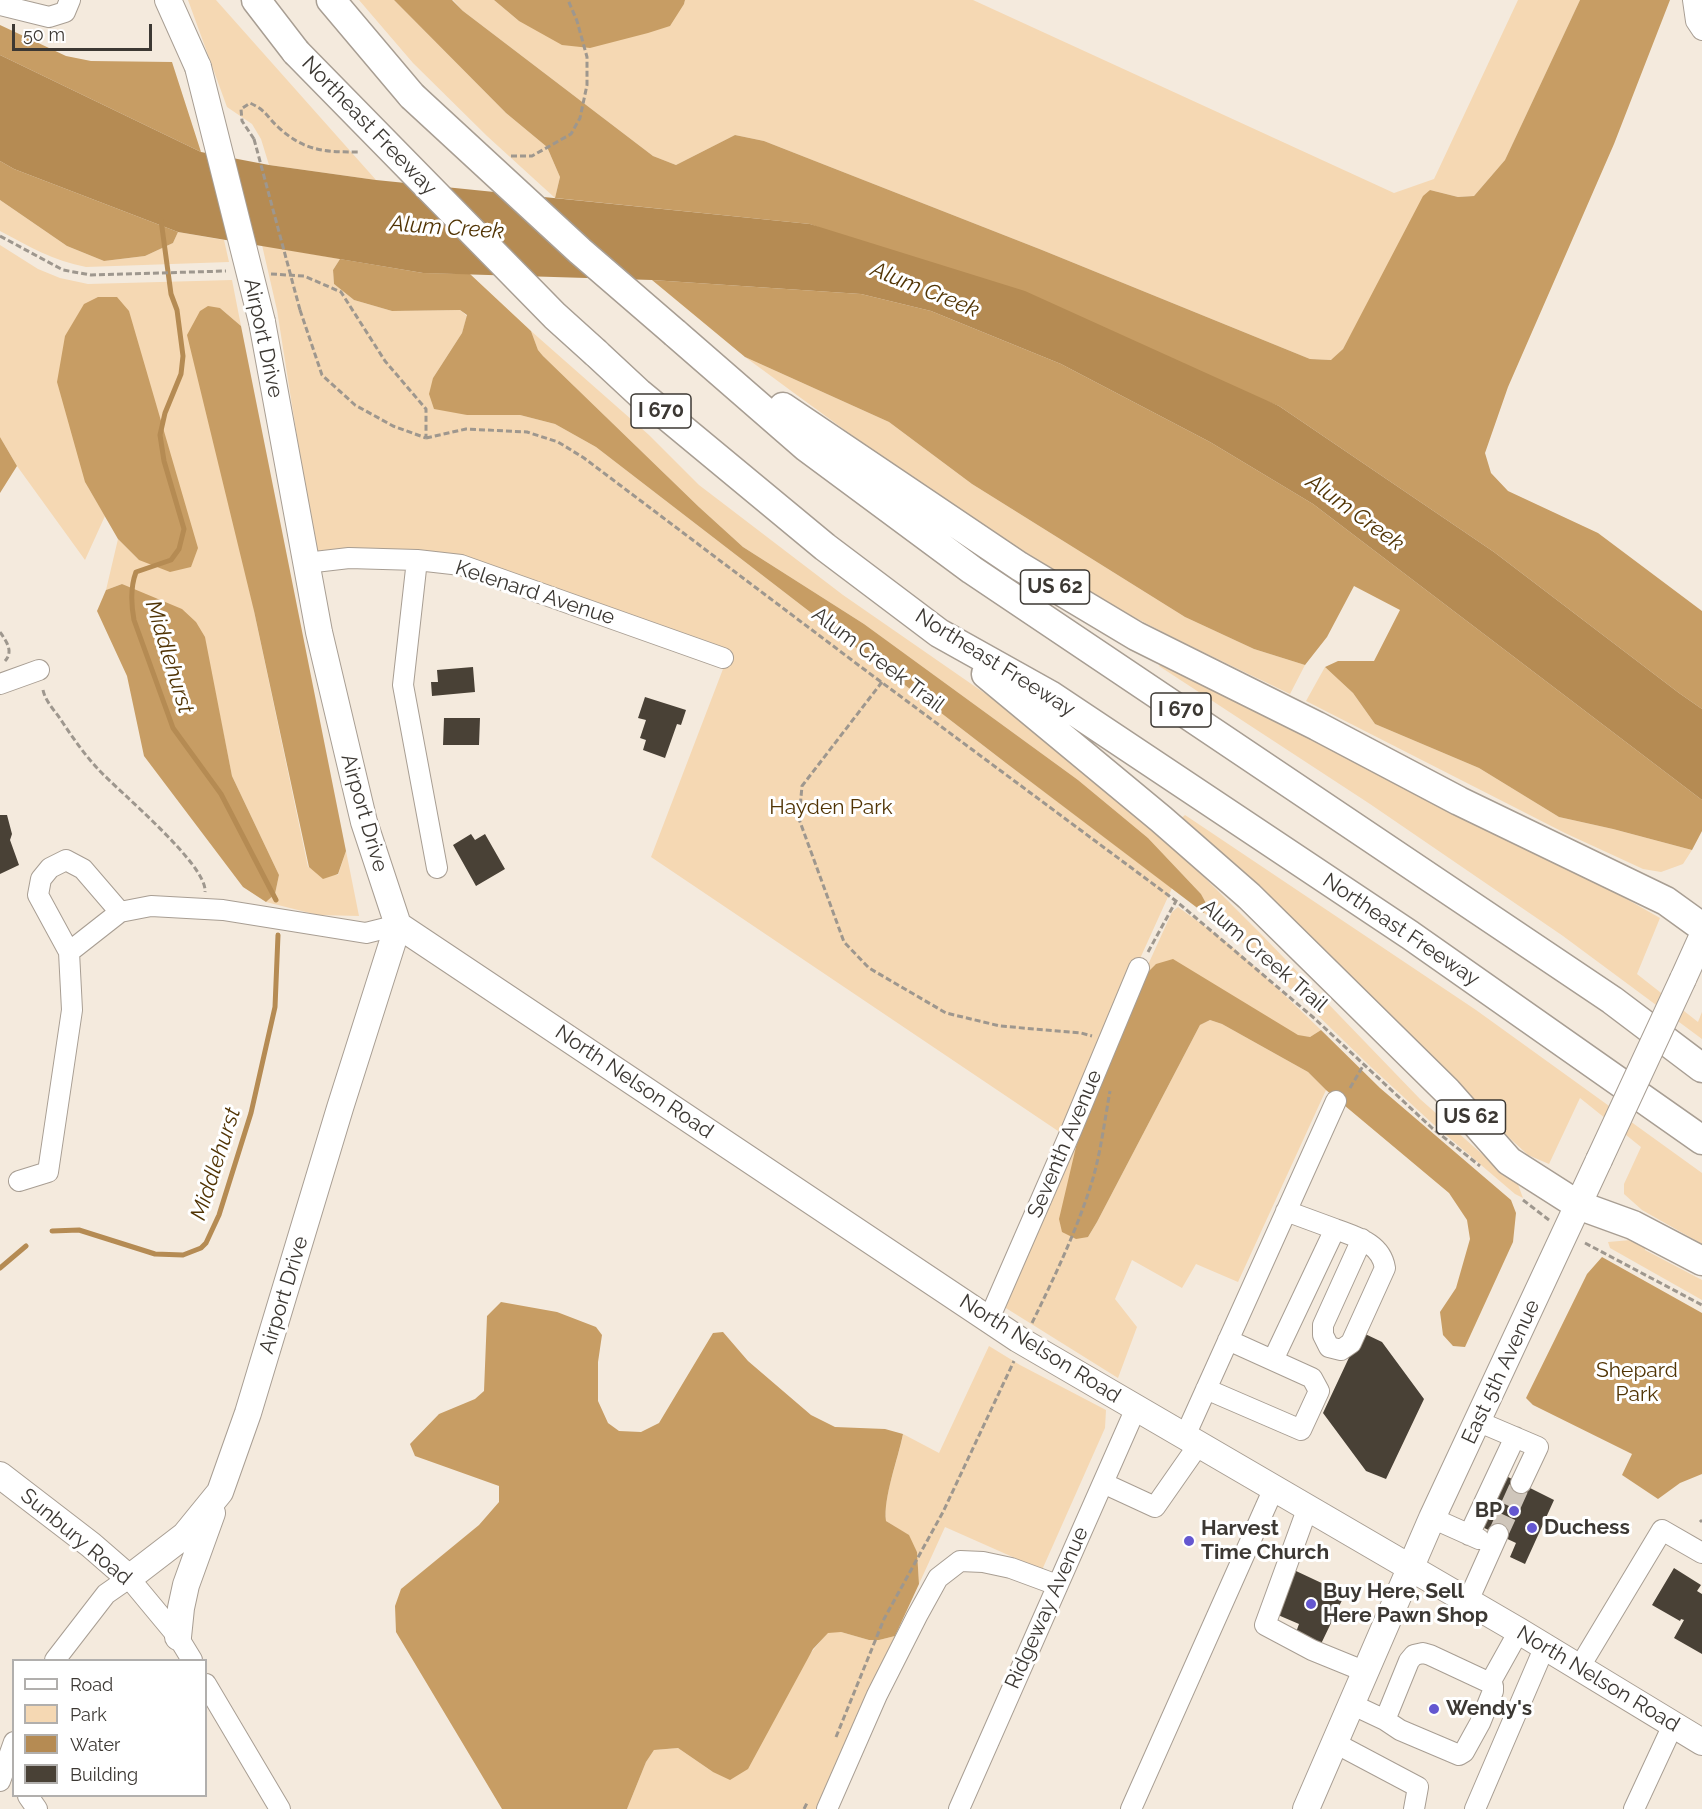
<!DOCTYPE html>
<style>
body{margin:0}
#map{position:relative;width:1702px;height:1809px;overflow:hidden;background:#f4eadd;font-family:Raleway,sans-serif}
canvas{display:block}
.legend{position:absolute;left:12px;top:1659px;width:195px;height:138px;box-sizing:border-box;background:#fff;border:2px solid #b1afad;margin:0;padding:8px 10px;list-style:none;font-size:18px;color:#3c3833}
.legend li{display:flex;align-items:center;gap:12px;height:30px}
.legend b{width:30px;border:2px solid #b1afad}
.scale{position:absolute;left:12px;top:24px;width:140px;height:27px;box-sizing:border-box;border:3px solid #3c3833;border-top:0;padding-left:8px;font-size:18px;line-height:21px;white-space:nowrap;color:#3c3833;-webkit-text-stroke:4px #fff;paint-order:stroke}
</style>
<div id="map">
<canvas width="1702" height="1809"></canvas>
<ul class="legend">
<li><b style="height:8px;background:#fff"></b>Road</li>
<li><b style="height:16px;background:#f5d8b3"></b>Park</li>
<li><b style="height:16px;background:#b58b53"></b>Water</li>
<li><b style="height:16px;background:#494136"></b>Building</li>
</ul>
<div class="scale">50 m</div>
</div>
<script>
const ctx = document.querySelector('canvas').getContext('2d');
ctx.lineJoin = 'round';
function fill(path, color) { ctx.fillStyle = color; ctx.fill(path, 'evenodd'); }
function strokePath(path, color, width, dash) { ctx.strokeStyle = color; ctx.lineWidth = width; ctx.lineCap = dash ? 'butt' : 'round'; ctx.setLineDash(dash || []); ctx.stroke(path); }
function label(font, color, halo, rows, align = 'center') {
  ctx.font = font + ' Raleway,sans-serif'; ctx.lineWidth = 6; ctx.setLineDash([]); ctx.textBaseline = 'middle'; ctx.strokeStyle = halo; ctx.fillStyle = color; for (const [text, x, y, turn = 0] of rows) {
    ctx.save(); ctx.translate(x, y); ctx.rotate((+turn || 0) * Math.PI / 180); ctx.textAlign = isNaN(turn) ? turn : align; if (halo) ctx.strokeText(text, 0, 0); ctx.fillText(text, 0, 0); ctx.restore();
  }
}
const green = new Path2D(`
 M188 0H216L376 180 269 165 261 139 252 124 227 107Z
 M359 0H394L506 113 547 147 560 177 555 198 487 136 413 63Z
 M453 0H494L519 21 684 4 685 0H973L1394 193 1434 179 1518 0H1580L1505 160 1474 196 1458 197 1430 190 1343 349 1332 360 1310 359 1042 250 764 141 735 135 676 165 653 156 463 11Z
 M0 200 67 246 104 261 145 256 173 243 178 232 224 240 229 262 86 267C54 261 28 246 0 231Z
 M0 245 38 269 60 278 88 284 232 280 241 326 220 308 254 611 308 867 338 875 346 851 359 916 318 915 266 902 275 894 279 875 232 776 204 637 122 584 106 590 118 539 139 560 85 482 105 516 85 560 17 466 0 437Z
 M262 245 340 259 333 270 334 284 354 300 392 311 460 310 467 316 462 333 433 378 467 415H520L555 424 596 447 1006 763 1172 888 1061 1133 651 857 723 669 452 571 375 561 318 570 277 310Z
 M531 331 649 435 699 485 843 595 1032 726 1185 858 1259 932 1420 1099 1500 1170 1516 1179 1523 1198 1515 1194 1433 1124 1371 1067 1244 944 1204 913 1207 905 1201 894 1148 838 1078 780 864 624 743 547 699 507 543 356 538 350Z
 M745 357 889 422 972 484 1185 617 1254 649 1305 665 1290 694C1237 668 1182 643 1130 615 995 542 869 448 745 357Z
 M1163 659 1391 781 1616 893 1660 918 1637 974 1698 1022 1702 1012V1039L1563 936 1370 804 1159 666Z
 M1325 667 1353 693 1375 724 1479 768 1559 817 1613 829 1692 850 1683 864 1661 872 1643 869 1565 833 1306 701Z
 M1185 815 1476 1010 1702 1173V1244L1642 1210 1624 1194V1184L1641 1147 1580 1098 1549 1164 1528 1155 1451 1084 1178 821Z
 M1178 907 1224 940 1252 964 1321 1030 1310 1037 1298 1036 1173 960 1142 978 1172 912Z
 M1210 1020 1222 1024 1308 1072 1326 1090 1238 1282 1196 1264 1182 1288 1132 1260 1115 1299 1137 1327 1118 1378 1001 1305 1079 1134 1088 1237 1097 1222 1200 1025Z
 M1631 1240 1647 1243 1645 1250 1702 1280V1300L1610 1248 1608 1242Z
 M989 1346 1020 1365 1106 1410 1105 1428 1042 1570 945 1527 919 1584 917 1552 908 1535 886 1521C883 1497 898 1460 903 1434L939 1453Z
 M828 1632H841L869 1640H879L895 1636 817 1809H627L646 1762 654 1750 678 1748 713 1772Z`);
const forest = new Path2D(`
 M394 0H452L463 11 653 156 676 165 735 135 764 141 1042 250 1310 359 1331 360 1343 349 1423 196 1430 190 1458 197 1474 196 1505 160 1580 0H1670L1614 144 1508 387 1485 453 1491 473 1508 491 1598 533 1702 611V709L1679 693 1494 552 1279 406 810 224 555 198 560 177 547 147 506 113Z
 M494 0H685L684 4 670 26 648 33 590 48 562 45 519 21Z
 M0 25 66 56 91 61 172 62 201 152 0 55Z
 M0 161 14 169 178 232 173 243 145 256 104 261 67 246 0 200Z
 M340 259 423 273 470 274 531 331 538 350 543 356 699 507 743 547 864 624 1078 780 1148 838 1201 894 1207 905 1204 913 1006 763 596 447 555 424 520 415H467L434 409 429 394 433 378 462 333 467 315 460 310 392 311 354 300 334 284 333 270Z
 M652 280 861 294 931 311 1061 364 1210 442 1313 504 1702 800V831L1692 850 1613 829 1559 817 1479 768 1375 724 1353 693 1325 667 1338 661H1374L1400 610 1354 586 1327 637 1305 665 1254 649 1185 617 972 484 889 422 745 357Z
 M98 297H117L129 311 198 548 191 567 170 572 139 560 118 539 85 482 57 382 65 336 84 304Z
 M208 306 220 308 241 326 346 851 338 874 323 879 309 867 254 611 187 335 200 311Z
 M0 437 17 466 0 493Z
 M122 584 182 609 196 622 205 637 232 776 279 875 275 894 266 902 243 887 144 756 127 676 97 611 106 590Z
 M1173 959 1298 1035 1310 1037 1321 1030 1380 1088 1511 1200 1516 1213 1513 1242 1465 1347 1453 1346 1443 1335 1440 1312 1456 1288 1470 1239 1467 1220 1449 1193 1326 1090 1308 1072 1222 1024 1210 1020 1200 1025 1097 1222 1088 1237 1076 1239 1062 1232 1059 1219 1079 1134 1142 978 1156 964Z
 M1602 1257 1702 1313V1474L1680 1483 1658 1499 1622 1475 1632 1454 1533 1405 1526 1398 1587 1274Z
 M501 1302 557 1312 596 1327 602 1335 598 1362V1401L608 1423 619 1431 641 1432 659 1423 713 1333 723 1332 748 1361 811 1415 835 1427 885 1429 903 1434C898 1459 883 1498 886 1521L909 1535 917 1552 919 1584 895 1636 879 1640H869L841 1632 828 1633 813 1649 748 1769 730 1780 713 1772 678 1748 654 1750 646 1762 627 1809H502L396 1632 395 1606 401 1589 479 1525 499 1502V1486L415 1456 410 1444 439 1414 475 1399 484 1391 487 1316Z`);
const water = new Path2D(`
 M0 55 201 152 269 165 376 180 810 224 1025 291 1279 406 1494 552 1679 693 1702 709V800L1313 504 1210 442 1061 364 931 311 861 294 652 280 423 273 178 232 14 169 0 161Z`);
const stream = new Path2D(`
 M161 220 171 294 177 310 183 356 181 374 165 413 160 435 164 461 184 529 179 549 171 560 136 572C130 588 131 604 134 620L173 728 221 794 276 900
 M52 1231 79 1230 155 1254 183 1255 201 1248 206 1243 219 1215 251 1113 275 1007 278 935
 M0 1268 26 1246`);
const building = new Path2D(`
 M473 667 475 692 432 696 431 682H438L437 670Z
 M645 697 686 710 681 725 677 724 665 758 643 750 646 740 640 738 646 720 638 718Z
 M444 718H480L479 745H443Z
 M0 815H7L12 834 10 840 19 865 0 874Z
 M471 834 475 840 485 834 505 869 476 886 453 845Z
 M1361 1332 1382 1342 1424 1399 1386 1479 1366 1471 1323 1413Z
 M1504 1475 1554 1500 1525 1564 1510 1557 1516 1543 1480 1526Z
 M1674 1568 1701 1585 1697 1591 1702 1594V1654L1674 1638 1684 1620 1681 1619 1680 1621 1652 1605Z
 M1296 1571 1345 1594 1320 1646 1295 1635 1299 1624 1278 1615Z`);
const minorTunnel = new Path2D(`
 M1498 1534 1521 1483`);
const path = new Path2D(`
 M254 139 242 121 241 109 250 103C267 111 266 116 278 127 305 152 326 152 360 152
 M511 156H532L571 134 580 118 587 85V57L577 21 568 0
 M0 236 63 270 91 275 226 271
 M271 274 304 276 341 292 385 361 426 409V438
 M300 310 322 375 355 405 393 426 426 438
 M426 438 466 429 527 432 558 442 584 458 861 667 1176 901 1314 1018 1432 1128 1480 1166
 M0 632C6 641 14 651 5 661
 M882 682 802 786 799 819 844 942 869 968 946 1013 1000 1026 1081 1033 1092 1036
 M43 690C45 700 53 709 59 717 71 735 83 753 98 769 118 791 208 865 205 892
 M1148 952 1176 901
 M1350 1088 1363 1066
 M1523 1200 1549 1220
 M1585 1243 1702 1305
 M1032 1323C1053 1280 1074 1236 1089 1191 1100 1159 1104 1124 1110 1091
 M1700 1520 1702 1522
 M836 1737 884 1619 943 1512 1014 1361
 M804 1809 808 1801`);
const minor = new Path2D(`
 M1693 0 1696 21 1702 30
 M0 5 49 17 65 12 70 0
 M417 560 403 685 437 868
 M306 563 349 558 417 560 461 565 723 658
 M0 684 39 670
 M69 952 38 895 41 879 50 868 66 860 83 869 120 912
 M19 1181 48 1172 72 1010 69 952 120 912 151 906 223 910 366 933 398 925
 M1335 1229C1356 1237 1381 1243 1385 1268L1351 1343 1341 1350 1329 1347 1323 1335V1325L1362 1239
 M989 1319 1071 1131 1139 968
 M1273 1360 1335 1229 1286 1211
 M1206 1389 1301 1430 1319 1391 1312 1378 1228 1340
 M1477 1421 1538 1447 1521 1483
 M1185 1436 1336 1101
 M1103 1483 1155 1507 1199 1444
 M1308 1507 1265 1625 1312 1650 1366 1672
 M1432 1518 1479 1539
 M1469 1535 1515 1437
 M1468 1601 1498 1534
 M55 1660 106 1594 129 1578 178 1637 192 1660
 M1579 1668 1662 1530 1702 1553
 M1490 1683 1519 1631
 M206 1684 280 1809
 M1351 1704 1385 1720 1400 1730 1459 1755 1464 1752 1480 1723 1493 1691V1686L1490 1683 1430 1655 1423 1653 1414 1655 1409 1661 1385 1720
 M1335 1743 1418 1787 1414 1809
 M0 1781 14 1742
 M28 1796 37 1809
 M827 1809 877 1695 917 1616 938 1578 960 1561 983 1562 1011 1568 1057 1585
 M959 1809 1136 1408
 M1131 1809 1274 1488
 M1475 1809 1545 1646
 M1634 1809 1673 1725`);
const major = new Path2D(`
 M168 0 198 67
 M398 925 1018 1339 1519 1631 1702 1742
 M1683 979 1702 937
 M0 1475 91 1545 129 1578 185 1535 220 1492 248 1413 340 1108 398 925 364 822 319 632 262 322
 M178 1637 181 1608 186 1585 212 1513
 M1306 1809 1432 1518 1599 1160`);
const highway = new Path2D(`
 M256 0 296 52
 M331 0 412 96
 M675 333 806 447 972 570 1612 1000 1702 1068
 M596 353 639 393 825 547 939 633 1050 695 1410 935 1702 1140
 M783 407 1019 566 1136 636 1317 726 1459 801 1666 901 1702 927
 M986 674 1161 819 1249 896 1447 1091 1509 1161 1578 1205 1633 1225 1702 1261`);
const pathBridge = new Path2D(`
 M254 139 300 310`);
const majorBridge = new Path2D(`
 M198 67 262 322
 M1599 1160 1683 979`);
const highwayBridge = new Path2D(`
 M296 52 555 316 596 353
 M412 96 580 251 675 333`);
const markers = [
 [1514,1511,6,"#6457d0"],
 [1532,1528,6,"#6457d0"],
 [1189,1541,6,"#6457d0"],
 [1311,1604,6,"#6457d0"],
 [1434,1709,6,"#6457d0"]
];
const shields = [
 [661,411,60],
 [1055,587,69],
 [1181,710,60],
 [1471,1117,69]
];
const shieldNames = [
 ["I 670",661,411],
 ["US 62",1055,587],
 ["I 670",1181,710],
 ["US 62",1471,1117]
];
const streetNames = [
 ["Northeast Freeway",369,126,46],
 ["Airport Drive",263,338,78],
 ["Kelenard Avenue",535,593,18],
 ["Alum Creek Trail",878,660,37],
 ["Northeast Freeway",995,663,32],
 ["Airport Drive",364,813,74],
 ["Northeast Freeway",1401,930,34],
 ["Alum Creek Trail",1264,956,41],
 ["North Nelson Road",634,1082,34],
 ["Seventh Avenue",1065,1144,-67],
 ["Airport Drive",284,1295,-73],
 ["North Nelson Road",1040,1349,32],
 ["East 5th Avenue",1501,1372,-65],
 ["Sunbury Road",76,1537,40],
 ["Ridgeway Avenue",1047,1608,-66],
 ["North Nelson Road",1598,1679,31]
];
const parkNames = [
 ["Hayden Park",831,808],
 ["Shepard",1637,1371],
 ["Park",1637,1395]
];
const poiNames = [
 ["BP",1502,1511,"right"],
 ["Duchess",1544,1528],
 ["Harvest",1201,1529],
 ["Time Church",1201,1553],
 ["Buy Here, Sell",1323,1592],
 ["Here Pawn Shop",1323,1616],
 ["Wendy's",1446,1709]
];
const waterNames = [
 ["Alum Creek",447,228,4],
 ["Alum Creek",925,290,22],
 ["Alum Creek",1355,513,36],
 ["Middlehurst",169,657,73],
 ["Middlehurst",216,1164,-72]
];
fill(green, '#f5d8b3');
fill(forest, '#c79d64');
fill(water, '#b58b53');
strokePath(stream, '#b58b53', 5);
fill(building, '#494136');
strokePath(minorTunnel, '#cfc6bb', 20, [20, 10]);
strokePath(minor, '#a89e93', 22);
strokePath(major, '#a89e93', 28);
strokePath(highway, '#a89e93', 31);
strokePath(path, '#9e978e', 3, [6, 3]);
strokePath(minor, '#fff', 20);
strokePath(major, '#fff', 26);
strokePath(highway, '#fff', 28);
strokePath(majorBridge, '#a89e93', 28, []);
strokePath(highwayBridge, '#a89e93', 31, []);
strokePath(pathBridge, '#9e978e', 3, [6, 3]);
strokePath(majorBridge, '#fff', 26);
strokePath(highwayBridge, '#fff', 28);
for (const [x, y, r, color] of markers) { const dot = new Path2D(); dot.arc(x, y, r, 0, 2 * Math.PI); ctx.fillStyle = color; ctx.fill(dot); strokePath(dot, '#fff', 2); }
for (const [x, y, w] of shields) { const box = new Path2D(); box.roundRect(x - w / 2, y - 17, w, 34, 4.5); ctx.fillStyle = '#fff'; ctx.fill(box); strokePath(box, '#3c3833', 1.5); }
label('bold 20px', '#3c3833', null, shieldNames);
label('21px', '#3c3833', '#fff', streetNames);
label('21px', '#513404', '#fff', parkNames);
label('bold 21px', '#3c3833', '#fff', poiNames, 'left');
label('italic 22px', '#513404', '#fff', waterNames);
</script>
